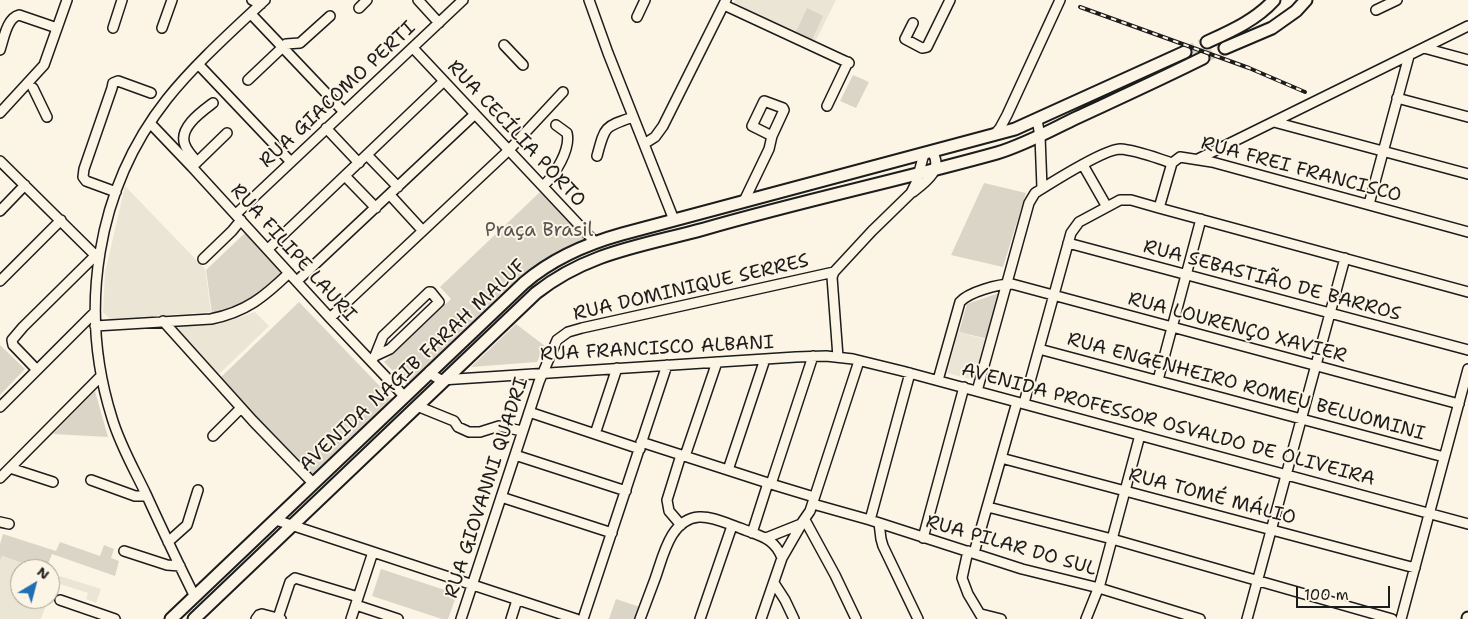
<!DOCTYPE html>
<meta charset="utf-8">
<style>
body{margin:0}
#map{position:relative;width:1468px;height:619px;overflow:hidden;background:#fcf5e5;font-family:"Shantell Sans",sans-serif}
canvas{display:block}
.north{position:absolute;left:10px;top:559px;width:50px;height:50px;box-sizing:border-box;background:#fcf5e5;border:1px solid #a29e95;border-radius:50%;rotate:37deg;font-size:14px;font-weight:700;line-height:20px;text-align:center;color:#1c1c1c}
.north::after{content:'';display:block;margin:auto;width:18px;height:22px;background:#1f6fb2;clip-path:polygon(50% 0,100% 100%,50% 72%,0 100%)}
.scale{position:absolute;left:1296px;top:586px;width:94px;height:22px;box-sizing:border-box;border:2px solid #1c1c1c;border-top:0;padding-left:6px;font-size:15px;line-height:18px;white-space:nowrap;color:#1c1c1c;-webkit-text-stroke:4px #fcf5e5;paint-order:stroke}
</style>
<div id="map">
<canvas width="1468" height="619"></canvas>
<div class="north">N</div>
<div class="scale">100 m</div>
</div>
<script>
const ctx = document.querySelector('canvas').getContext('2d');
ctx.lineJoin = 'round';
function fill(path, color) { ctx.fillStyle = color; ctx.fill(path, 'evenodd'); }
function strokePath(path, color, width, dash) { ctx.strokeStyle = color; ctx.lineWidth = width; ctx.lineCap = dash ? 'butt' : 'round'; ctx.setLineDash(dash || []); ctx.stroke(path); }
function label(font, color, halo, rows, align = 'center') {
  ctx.font = font + ' "Shantell Sans",sans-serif'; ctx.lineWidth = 4; ctx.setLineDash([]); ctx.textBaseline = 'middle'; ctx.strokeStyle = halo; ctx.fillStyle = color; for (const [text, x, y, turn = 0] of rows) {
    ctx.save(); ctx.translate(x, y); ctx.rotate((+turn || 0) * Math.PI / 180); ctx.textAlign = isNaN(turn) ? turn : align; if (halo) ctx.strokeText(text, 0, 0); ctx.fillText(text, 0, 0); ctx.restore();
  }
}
const built = new Path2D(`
 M735 0H836L814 44 733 5Z
 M125 186 205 269 211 312 110 319 103 312 105 273Z
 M255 312 269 326 217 376 174 327 222 323Z
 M958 332 988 340 977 381 947 373Z
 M1 556 39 569H20V599H48L41 619H0V560Z
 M50 573 101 589 96 603 86 599 88 593 60 584 58 590 52 588 50 592Z`);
const green = new Path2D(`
 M807 8 823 16 812 40 796 32Z
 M853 75 869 82 856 108 840 101Z
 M984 183 1026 193 1003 267 951 255Z
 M540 192 588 238 561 251 536 267 409 387 384 362 451 299 440 287Z
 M245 233 283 272C271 296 236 310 212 313L206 270Z
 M999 293 988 339 959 332 967 304Z
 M299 302 394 401 313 478 218 380Z
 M516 324 545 346 537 362 471 367Z
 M0 345 25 369 0 395Z
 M95 391 108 437 53 434Z
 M3 534 56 551 60 542 100 556 104 545 114 549 111 558 119 561 115 576 52 554 46 569H39L2 556 0 560V544Z
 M381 569 457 594 448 619H442L372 596Z
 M616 599 640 607 636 619H609Z`);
const majorTunnel = new Path2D(`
 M1185 52 1207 42
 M1203 58 1225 48`);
const minor = new Path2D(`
 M252 0 261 4
 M418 0 439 23
 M589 0 608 53 674 220
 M724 5 849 63
 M359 8 367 0
 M1376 10 1397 0
 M251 14 344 112
 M637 17 645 0
 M913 23 905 39 922 48 927 47 950 0
 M113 28 122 0
 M162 28 172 0
 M504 45 523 65
 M413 48 595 242
 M1424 48 1468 60
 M0 50C4 38 7 18 19 15L57 28
 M198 64 291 162
 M248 80 286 44 300 43 330 16
 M33 88 47 117
 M1397 98 1468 117
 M827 106 848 62
 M0 113 44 65 67 0
 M1037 120 1040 136 1042 188
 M1274 122 1468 174
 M150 123 192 167
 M326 128 359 163
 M227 133 192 167 330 318 404 396
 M995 134 1000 128 1007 115 1060 0
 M644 144 655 137 663 126 726 0
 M367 155 398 187
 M597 156C605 126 604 127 633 117
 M1198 159 1468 26
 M0 161 95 255
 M197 162C193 157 187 151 185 145 178 128 201 112 213 103
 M1083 165 1107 207
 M345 176 376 208
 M543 186C555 175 571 149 567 133L556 125
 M116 192 86 181 83 177 84 169 112 88 113 83 118 81 151 93
 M913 192C926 182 944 169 932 152
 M390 195 422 230
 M744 201 769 149 772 136 784 110 783 108 764 101 752 126 772 136
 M1369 204 1409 56
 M1159 208 1172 163 1180 157 1212 162 1468 232
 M0 211 25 185
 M236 214 463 0
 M1068 243 1468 350
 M268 249 444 81
 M203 259 232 231 241 220
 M0 281 61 220
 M297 281 475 114
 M330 318 509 150 563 92
 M163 321 253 421 313 483
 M95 326 211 319C246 312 264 297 289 273
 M1039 349 1444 457
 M838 357 832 277 834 272 872 231 911 193 916 183 924 154
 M371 361 375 356 390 349 439 302 431 292H429L383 336 375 356
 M37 370 13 345 12 340 23 327 100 251
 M430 371 434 376 441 380 796 357 826 356 853 359 902 371 1468 524
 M938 380 960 302C969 292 998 284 1012 284L1459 404
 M1158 380 1201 219
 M977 391 1029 203 1035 193C1051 183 1104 149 1120 149 1137 150 1156 158 1172 163
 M1024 403 1071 233 1079 222 1120 200H1131L1159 208 1468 292
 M417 406 454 421 458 427 469 432H480L499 426 522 431
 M0 407 94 313
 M529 412 640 449
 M595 434 617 368
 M213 436 241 408
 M641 442 771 484 814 497
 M515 455 626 491
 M685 456 717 362
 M1001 458 1415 568
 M10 468 53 482
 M728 470 765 359
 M0 478 101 376
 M91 480 135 496H147
 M771 484 813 356
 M501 497 612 533
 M813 504 870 520 1022 569 1099 588 1200 619
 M988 507 1112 539 1392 619
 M276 520 576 619
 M805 520 835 575 856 619
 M870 520 910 373
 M0 522 9 524
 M879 523 881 539 883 546 918 619
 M681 525 669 511 667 500 681 455
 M752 533 768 483
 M766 538 801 524 810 511 859 361
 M923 538 964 387
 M168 542 187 525 198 490
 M124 551 167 565 180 566
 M968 551 962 578 968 594 983 619
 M974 553 1017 402
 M774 583 785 600 794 619
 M195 597C178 563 162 529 146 494 134 469 120 445 112 418 78 310 96 189 167 99 195 64 232 31 265 0
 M60 600 115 619
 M356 605 398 619
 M981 614 1001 619
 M278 618 290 582 295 578 358 597
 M256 619 259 615 262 614 281 619
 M351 619 373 552
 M461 619 539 382 557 340 568 332 582 328 834 272
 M511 619 517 600
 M583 619 667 365
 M640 619C645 606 650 592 655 579 663 557 670 519 699 517 712 516 728 524 740 528 759 536 774 537 782 558
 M700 619 732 526
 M761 619 782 558 801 525
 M1086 619 1100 584 1140 435
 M1247 619 1345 258
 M1401 619 1468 369`);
const major = new Path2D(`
 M1207 42C1231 31 1256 20 1274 0
 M1225 48 1272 28 1296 11 1306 0
 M171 619 524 283C553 258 586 244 622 234L1015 129 1185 52
 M194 619 536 293C588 252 642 246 704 229 801 201 900 180 997 153 1024 145 1051 130 1076 118 1119 98 1161 79 1203 58
 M1468 619V618`);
const rail = new Path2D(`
 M1080 7 1249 68 1305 92`);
const streetNames = [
 ["RUA GIACOMO PERTI",338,95,-43],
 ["RUA CECÍLIA PORTO",516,134,47],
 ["RUA FREI FRANCISCO",1301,170,15],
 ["RUA FILIPE LAURI",293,253,48],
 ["RUA SEBASTIÃO DE BARROS",1272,281,15],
 ["RUA DOMINIQUE SERRES",691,288,-13],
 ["RUA LOURENÇO XAVIER",1237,328,15],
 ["RUA FRANCISCO ALBANI",657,349,-3],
 ["AVENIDA NAGIB FARAH MALUF",413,366,-43],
 ["RUA ENGENHEIRO ROMEU BELUOMINI",1246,387,15],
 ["AVENIDA PROFESSOR OSVALDO DE OLIVEIRA",1168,425,15],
 ["RUA GIOVANNI QUADRI",487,488,-72],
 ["RUA TOMÉ MÁLIO",1212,497,15],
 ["RUA PILAR DO SUL",1011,546,16]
];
const parkNames = [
 ["Praça Brasil",539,231]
];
fill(built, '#ebe5d6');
fill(green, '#dbd5c8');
strokePath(majorTunnel, '#dad4c7', 11, [11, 5.5]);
strokePath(minor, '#1c1c1c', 12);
strokePath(major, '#1c1c1c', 15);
strokePath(minor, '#fcf5e5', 9);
strokePath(major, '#fcf5e5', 11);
strokePath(rail, '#1c1c1c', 4);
strokePath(rail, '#fcf5e5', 2, [5.5]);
label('19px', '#1c1c1c', '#fcf5e5', streetNames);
label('19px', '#555450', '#fcf5e5', parkNames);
</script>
